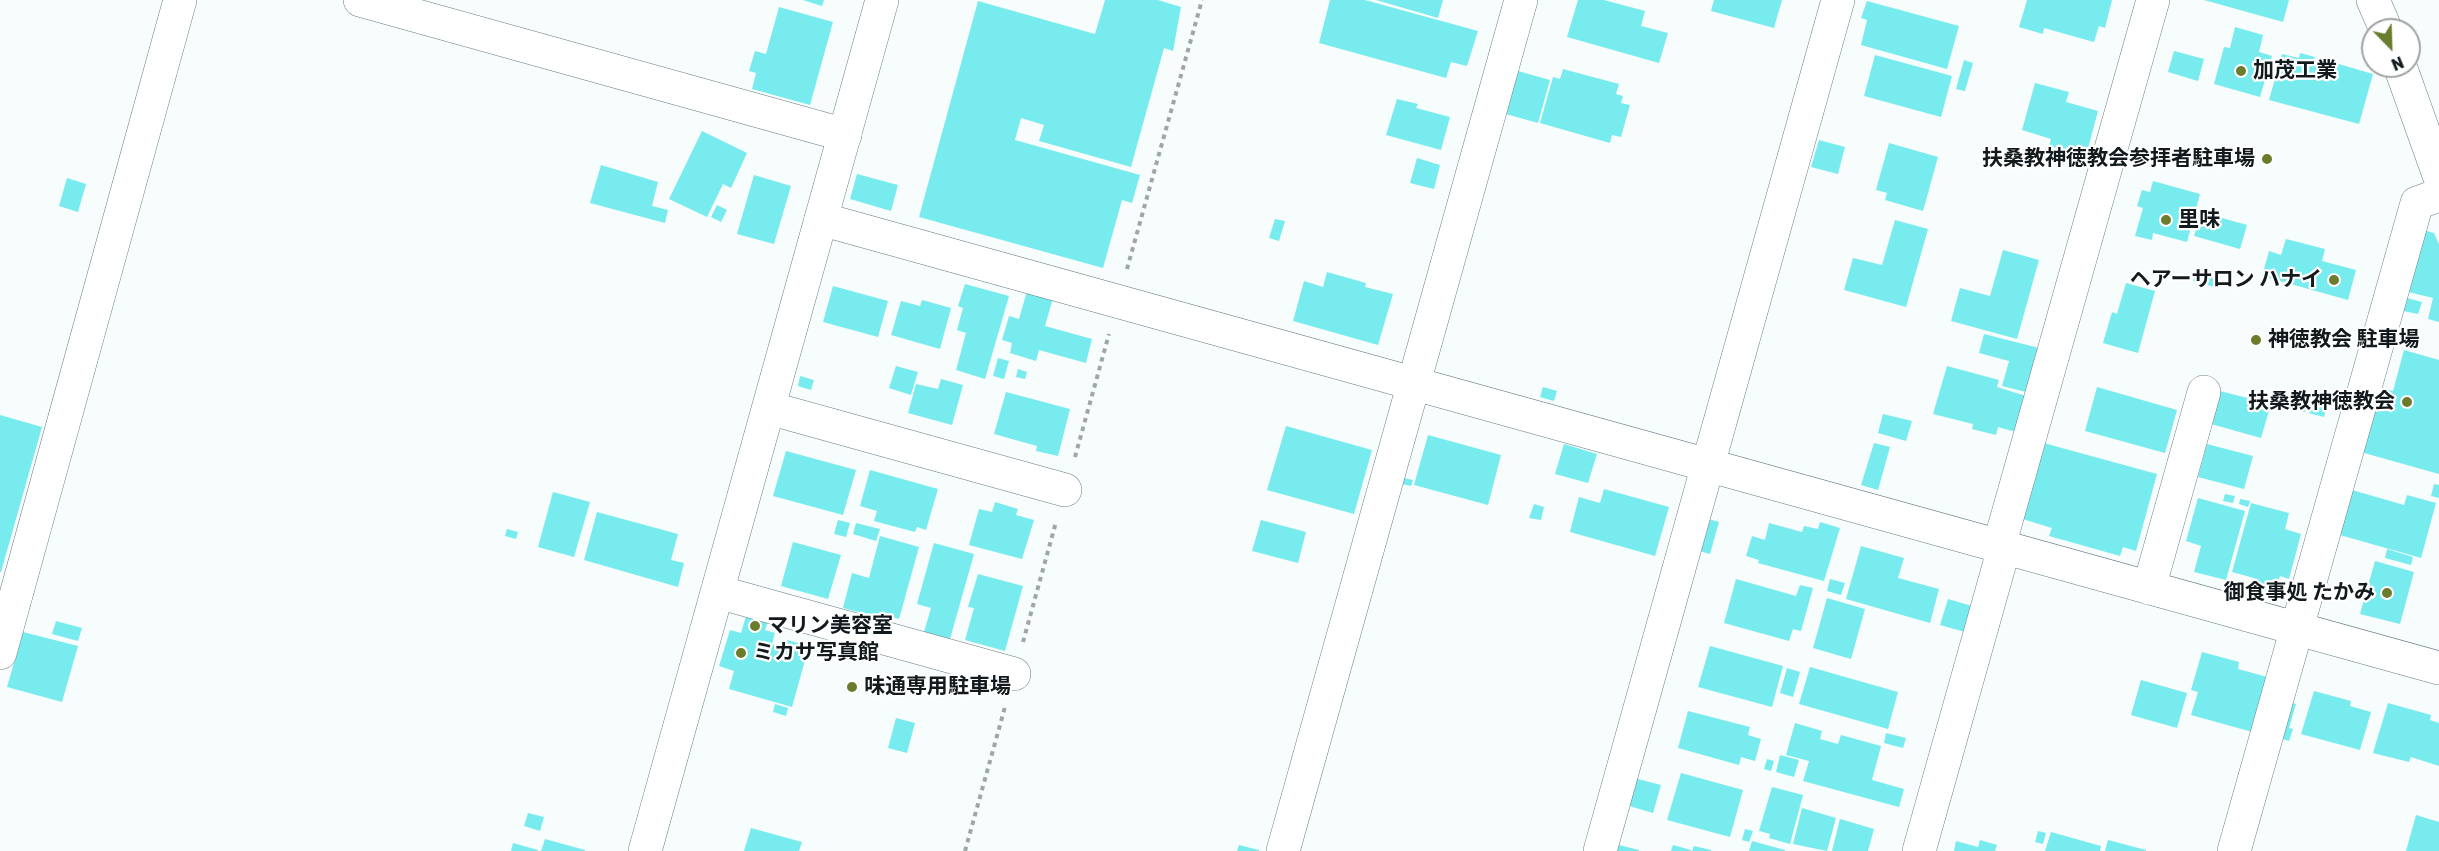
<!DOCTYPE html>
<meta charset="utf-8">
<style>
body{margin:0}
#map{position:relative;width:2439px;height:851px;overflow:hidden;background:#f7fcfd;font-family:Rubik,sans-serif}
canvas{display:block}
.north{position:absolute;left:2361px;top:18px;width:60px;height:60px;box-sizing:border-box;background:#fff;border:2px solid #a0a3a5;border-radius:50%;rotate:157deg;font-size:16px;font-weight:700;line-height:24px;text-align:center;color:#121a1d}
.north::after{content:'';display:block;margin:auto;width:21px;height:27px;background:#6b7d2c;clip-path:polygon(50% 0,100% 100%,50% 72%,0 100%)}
</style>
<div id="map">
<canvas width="2439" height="851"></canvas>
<div class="north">N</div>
</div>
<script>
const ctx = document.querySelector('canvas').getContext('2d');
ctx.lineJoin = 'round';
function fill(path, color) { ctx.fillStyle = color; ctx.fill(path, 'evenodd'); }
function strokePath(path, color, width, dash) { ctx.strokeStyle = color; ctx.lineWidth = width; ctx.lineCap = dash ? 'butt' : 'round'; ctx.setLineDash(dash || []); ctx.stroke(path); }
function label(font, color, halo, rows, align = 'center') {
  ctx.font = font + ' Rubik,"Noto Sans JP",sans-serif'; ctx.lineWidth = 4.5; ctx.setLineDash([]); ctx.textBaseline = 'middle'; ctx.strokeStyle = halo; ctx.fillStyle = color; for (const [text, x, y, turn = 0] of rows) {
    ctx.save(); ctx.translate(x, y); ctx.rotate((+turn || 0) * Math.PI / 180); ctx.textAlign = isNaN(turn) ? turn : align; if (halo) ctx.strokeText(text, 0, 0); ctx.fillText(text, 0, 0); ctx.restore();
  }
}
const building = new Path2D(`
 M803 0H824L822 6Z
 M1105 0H1158L1181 7 1173 51 1164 48 1131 167 1039 141 1044 125 1021 118 1015 140 1140 175 1132 203 1122 200 1103 268 919 217 978 1 1095 34Z
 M1330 0H1365L1478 31 1467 66 1451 62 1446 78 1319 43Z
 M1376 0H1443L1438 18Z
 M1578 0H1604L1645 11 1641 26 1668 33 1659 63 1567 37Z
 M1714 0H1782L1774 28 1711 11Z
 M2027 0H2112L2105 28 2099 26 2094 42 2044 28 2043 34 2019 27Z
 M2204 0H2289L2283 22Z
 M1867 1 1959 26 1947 69 1861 45 1867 20 1861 18Z
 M779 7 833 22 810 105 752 89 756 73 749 71 755 51 766 54Z
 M2235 27 2263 35 2259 52 2272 56 2260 97 2214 84 2224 47 2230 48Z
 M2174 51 2204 59 2198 81 2168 72Z
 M2300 53 2315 57 2313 62 2331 67 2332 62 2373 74 2359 124 2269 100 2282 54 2299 58Z
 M1875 55 1952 76 1941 117 1864 96Z
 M1964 60 1973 63 1965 91 1956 89Z
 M1563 69 1619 84 1616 94 1623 96 1621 103 1630 105 1621 137 1612 135 1610 143 1540 123 1553 77 1560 79Z
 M1518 71 1550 80 1538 123 1506 114Z
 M2035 83 2069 92 2066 102 2098 111 2086 156 2049 146 2051 139 2022 130Z
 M1397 99 1418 104 1416 108 1450 117 1441 150 1386 135Z
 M702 131 747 153 731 188 723 184 707 217 669 199Z
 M1819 140 1845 147 1838 174 1811 167Z
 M1889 143 1938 157 1923 211 1885 200 1887 193 1876 190Z
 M1417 158 1440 165 1434 189 1410 183Z
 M601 165 658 182 652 206 668 210 665 223 590 203Z
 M857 174 898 185 891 211 850 199Z
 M754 175 791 186 774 244 737 234Z
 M67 178 86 184 78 212 59 206Z
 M2153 181 2200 194 2187 242 2153 233 2152 240 2135 236 2143 208 2137 206 2142 190 2150 192Z
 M717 205 727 210 721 222 711 217Z
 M2201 212 2247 225 2240 249 2194 236Z
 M1275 219 1285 221 1279 241 1269 238Z
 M1895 220 1928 229 1906 307 1844 290 1853 258 1882 265Z
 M2417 228 2434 233 2439 244V322L2428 319 2433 298 2400 290Z
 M2286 239 2325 249 2322 261 2356 270 2348 300 2262 276 2269 251 2281 255Z
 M2003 250 2039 260 2017 339 1951 321 1960 288 1990 296Z
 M2197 267 2221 274 2218 288 2193 281Z
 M1327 272 1366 283 1365 287 1393 294 1378 345 1293 321 1304 281 1323 287Z
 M2126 283 2155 291 2138 353 2103 343 2112 312 2117 314Z
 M965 284 1009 296 985 379 956 370 966 333 957 330 963 308 958 306Z
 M833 286 888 301 878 337 823 322Z
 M1027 291 1053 298 1045 326 1092 339 1086 363 1039 350 1036 361 1010 353 1012 343 1002 340 1009 316 1019 319Z
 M2407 298 2422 302 2418 314 2403 311Z
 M922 300 951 308 940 349 891 335 901 301 920 306Z
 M1984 334 2039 348 2026 392 2002 386 2009 361 1979 353Z
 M2404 350 2439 360V474L2357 451 2380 388 2393 391Z
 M998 358 1009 361 1004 379 993 376Z
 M896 366 918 372 911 395 889 388Z
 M1947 366 1999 380 1997 387 2026 396 2016 432 1998 427 1996 435 1972 429 1973 424 1933 414Z
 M1018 369 1027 372 1025 379 1016 377Z
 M800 376 814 380 811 390 798 386Z
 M941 379 963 385 952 425 908 413 916 384 938 389Z
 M1543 387 1557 391 1554 401 1540 397Z
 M2097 387 2177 410 2165 453 2085 431Z
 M2220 391 2271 404 2261 438 2211 424Z
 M1006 392 1070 409 1058 456 1036 451 1037 446 994 434Z
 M2279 393 2295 397 2292 408 2276 404Z
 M2299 401 2308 404 2305 412 2296 410Z
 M2311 402 2327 407 2324 417 2309 413Z
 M1883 414 1912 421 1906 441 1878 433Z
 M0 415 42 427 1 572H0Z
 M1286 426 1372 450 1354 514 1267 490Z
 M1428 435 1501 455 1488 505 1414 485Z
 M2040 442 2157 474 2136 551 2123 547 2120 556 2049 536 2052 528 2019 518Z
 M1874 443 1890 447 1878 490 1861 485Z
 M1564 444 1597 454 1588 483 1555 474Z
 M2207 444 2253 456 2244 489 2198 477Z
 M786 451 856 470 843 515 773 496Z
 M870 470 938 489 926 530 917 527 915 532 874 521 877 511 860 506Z
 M1404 478 1413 480 1411 486 1402 484Z
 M2434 484 2439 485V498L2431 496Z
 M1604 489 1669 507 1655 556 1570 532 1579 497 1600 503Z
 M2352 490 2404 505 2407 495 2436 503 2421 558 2340 535Z
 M553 492 590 502 574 557 538 547Z
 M2225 494 2235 496 2233 503 2223 501Z
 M2198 498 2245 511 2226 580 2194 572 2201 546 2186 541Z
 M2240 499 2250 501 2248 507 2239 504Z
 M995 502 1018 509 1016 515 1034 520 1022 559 969 545 979 509 992 512Z
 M2251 503 2289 513 2285 529 2301 534 2289 579 2280 576 2273 600 2250 593 2254 578 2232 572Z
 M1534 504 1544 507 1541 520 1529 518Z
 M597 512 678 534 671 560 684 563 678 587 584 560Z
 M1698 516 1719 522 1710 554 1689 548Z
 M838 520 850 523 846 537 834 534Z
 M1261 520 1306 532 1298 563 1252 551Z
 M1820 522 1840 528 1824 581 1758 563 1759 560 1746 556 1752 536 1765 540 1769 523 1802 532 1804 526 1818 529Z
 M856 523 880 529 876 541 853 534Z
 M507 529 518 532 516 539 505 536Z
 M880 536 919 547 899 619 889 616 888 620 843 608 852 573 869 578Z
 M793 542 841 555 828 599 781 586Z
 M934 543 974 554 950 639 924 632 931 608 917 604Z
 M1861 546 1904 558 1898 578 1939 589 1930 623 1846 599Z
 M2387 549 2413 557 2411 565 2385 558Z
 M2375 561 2414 572 2400 624 2360 614Z
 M978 574 1023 586 1005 651 965 640 974 608 968 607Z
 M1736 579 1796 596 1800 585 1813 588 1801 631 1793 629 1789 641 1724 623Z
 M1830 579 1845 583 1841 595 1827 591Z
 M1827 598 1865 609 1851 659 1813 648Z
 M1948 599 1972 606 1965 632 1940 625Z
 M747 613 769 619 765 630 775 633 772 644 784 648 787 640 809 646 792 707 729 689 734 671 719 666 730 630 741 633Z
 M56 621 82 628 78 641 52 634Z
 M23 632 78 646 62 702 7 687Z
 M1710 646 1783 666 1772 707 1698 687Z
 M2202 652 2239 662 2238 669 2271 678 2256 733 2191 715 2198 692 2191 690Z
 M1810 667 1898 692 1888 729 1799 704Z
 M1787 668 1800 672 1793 697 1780 693Z
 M2141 680 2187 693 2177 728 2131 715Z
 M2314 691 2351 701 2350 706 2371 712 2360 750 2301 734Z
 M2286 701 2296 704 2289 728 2293 729 2289 741 2275 737Z
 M2388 703 2431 715 2430 720 2439 723V766L2411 757 2409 762 2373 753Z
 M775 704 788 708 786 716 773 712Z
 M1688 711 1750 727 1748 735 1761 739 1755 761 1741 757 1739 765 1678 748Z
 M896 718 915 723 907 753 888 748Z
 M1795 723 1822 731 1820 739 1838 744 1841 735 1881 746 1872 780 1904 789 1899 807 1803 781 1809 761 1786 755Z
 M1886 733 1906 738 1903 748 1884 743Z
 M1780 755 1799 760 1794 777 1776 772Z
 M1767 759 1774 761 1771 771 1764 769Z
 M1681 773 1743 790 1730 837 1667 820Z
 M1634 778 1661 785 1653 813 1626 805Z
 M1772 787 1803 795 1790 844 1769 838 1770 834 1759 831Z
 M1802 808 1836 818 1827 851 1793 844Z
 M528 813 544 817 540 831 524 826Z
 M2416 815 2439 822V851H2406Z
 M1840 819 1874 829 1868 851H1832Z
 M751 828 802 842 799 851H744Z
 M1745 829 1753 831 1749 842 1742 840Z
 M2038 831 2046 833 2043 844 2035 842Z
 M2051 832 2101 846 2100 851H2045Z
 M545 839 585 850V851H541Z
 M1980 840 1997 845 1995 851H1954L1956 841 1978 847Z
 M2108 840 2146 850V851H2105Z
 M1752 841 1785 850V851H1749Z
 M513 843 538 850V851H511Z
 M1239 845 1259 850V851H1237Z
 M1619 845 1639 850V851H1617Z
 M1673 845 1691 850V851H1671Z
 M1694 846 1711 850V851H1692Z`);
const path = new Path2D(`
 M1127 269 1202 0
 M1075 457 1109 334
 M1023 642 1056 522
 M965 851 1005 707`);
const minor = new Path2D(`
 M360 0 845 135
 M821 219 2439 668
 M769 408 1065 490
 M1999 546 2153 0
 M2149 588 2204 392
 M718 592 1014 674
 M0 653 180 0
 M1283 851 1521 0
 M1600 851 1838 0
 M1919 851 2004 548
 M2234 851 2417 203 2439 195`);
const tertiary = new Path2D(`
 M2373 0 2386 30
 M2400 66 2439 175
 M645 851 882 0`);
const markers = [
 [2241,71,6,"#6b7d2c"],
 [2267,159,6,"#6b7d2c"],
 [2166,220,6,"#6b7d2c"],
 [2334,280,6,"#6b7d2c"],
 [2256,340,6,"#6b7d2c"],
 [2407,402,6,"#6b7d2c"],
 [2387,593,6,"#6b7d2c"],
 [755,626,6,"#6b7d2c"],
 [741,653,6,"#6b7d2c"],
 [852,687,6,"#6b7d2c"]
];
const poiNames = [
 ["加茂工業",2253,71],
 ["扶桑教神徳教会参拝者駐車場",2255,159,"right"],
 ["里味",2178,220],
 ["ヘアーサロン ハナイ",2322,280,"right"],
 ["神徳教会 駐車場",2268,340],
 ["扶桑教神徳教会",2395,402,"right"],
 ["御食事処 たかみ",2375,593,"right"],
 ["マリン美容室",767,626],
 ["ミカサ写真館",753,653],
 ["味通専用駐車場",864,687]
];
fill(building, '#78ebef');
strokePath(minor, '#687d83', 34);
strokePath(tertiary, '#687d83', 34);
strokePath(path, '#9fa6a7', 4, [4.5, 4.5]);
strokePath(minor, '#fff', 33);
strokePath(tertiary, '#fff', 33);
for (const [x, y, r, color] of markers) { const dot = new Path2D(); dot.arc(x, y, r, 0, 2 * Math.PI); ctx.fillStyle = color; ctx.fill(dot); strokePath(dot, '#fff', 2); }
label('bold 21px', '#121a1d', '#fff', poiNames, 'left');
</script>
